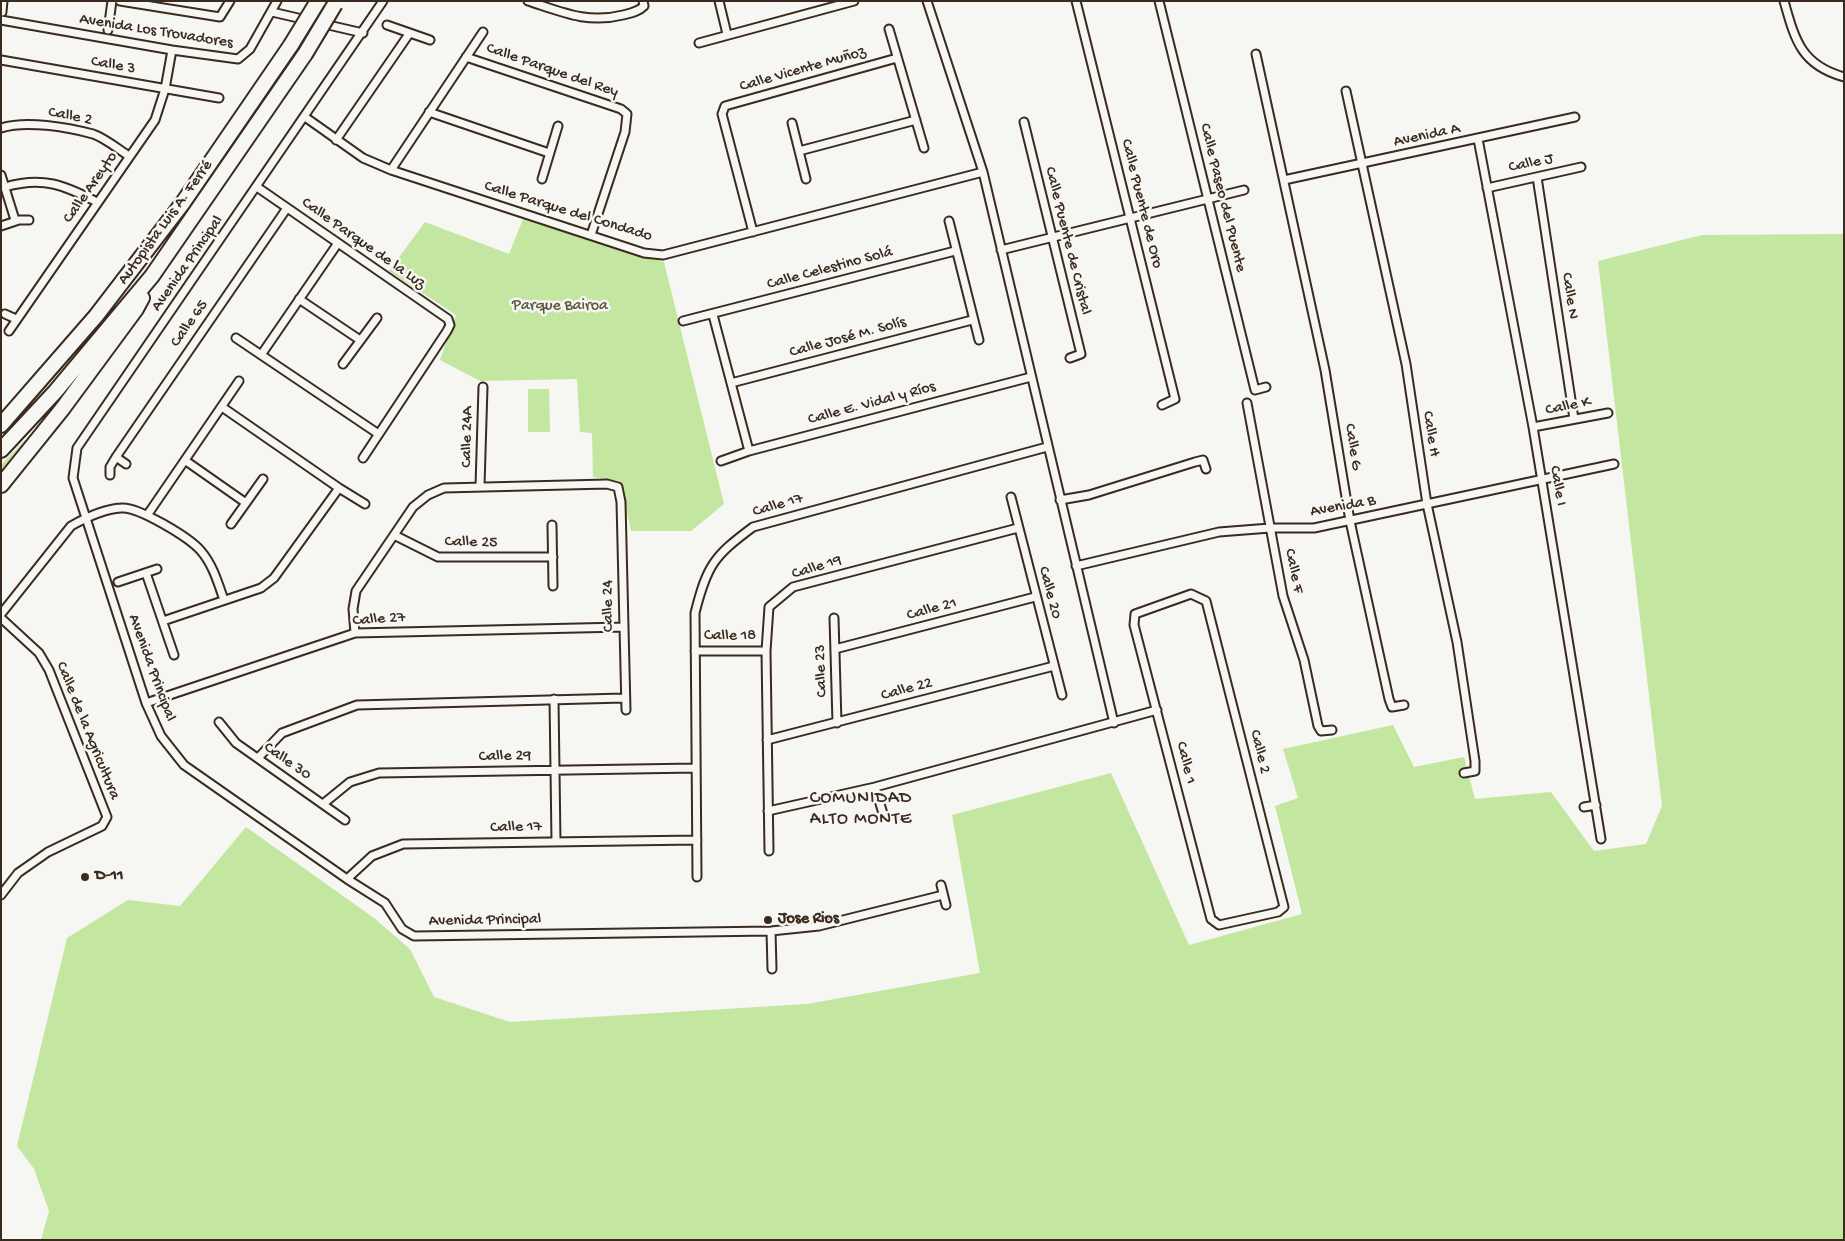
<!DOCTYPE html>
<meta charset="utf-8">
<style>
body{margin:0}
#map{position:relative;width:1845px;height:1241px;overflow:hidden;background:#f6f6f2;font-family:"Gochi Hand",sans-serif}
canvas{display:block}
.frame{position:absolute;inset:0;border:2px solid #3b2a1e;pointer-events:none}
</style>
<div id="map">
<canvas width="1845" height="1241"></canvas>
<div class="frame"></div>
</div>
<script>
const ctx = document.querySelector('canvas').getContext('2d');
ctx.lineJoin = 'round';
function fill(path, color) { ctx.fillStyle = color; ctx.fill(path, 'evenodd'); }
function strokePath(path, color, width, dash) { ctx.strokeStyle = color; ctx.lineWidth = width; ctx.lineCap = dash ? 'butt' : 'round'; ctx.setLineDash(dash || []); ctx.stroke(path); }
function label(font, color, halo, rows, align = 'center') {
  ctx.font = font + ' "Gochi Hand",sans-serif'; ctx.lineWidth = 5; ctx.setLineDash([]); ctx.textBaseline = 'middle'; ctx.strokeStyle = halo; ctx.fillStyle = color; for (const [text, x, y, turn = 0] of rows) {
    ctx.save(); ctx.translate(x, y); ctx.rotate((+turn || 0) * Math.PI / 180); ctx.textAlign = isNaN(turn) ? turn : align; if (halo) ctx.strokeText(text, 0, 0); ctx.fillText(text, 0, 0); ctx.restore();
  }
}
const green = new Path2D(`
 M523 219 664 262 724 504 691 531H631L620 481 593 477 592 433 580 432 577 379 480 381 440 360 456 315 389 271 425 222 509 254Z
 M1844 234V1240H41L49 1211 34 1169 17 1146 67 938 128 900 180 906 246 827 374 918 410 949 434 997 510 1022 807 1004 980 973 952 815 1111 773 1189 945 1302 914 1275 806 1298 798 1283 749 1393 725 1414 767 1464 757 1475 799 1551 792 1594 851 1646 844 1662 806 1598 261 1702 235Z
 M528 389H549L550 432H528Z
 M25 440 30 443 1 477V465Z`);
const minor = new Path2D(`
 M120 1 220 17 230 1
 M383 1 77 448 73 478 146 703 161 736 184 765 347 879 385 903 402 929 414 936 771 931 819 926 943 895
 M528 1C562 12 587 24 623 15 631 13 638 12 644 6L643 1
 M719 1 727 34
 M927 1 983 172 1114 723
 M1076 1 1175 399 1162 405
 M1159 1 1255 390 1266 387
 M1784 1C1795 40 1801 65 1844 77
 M2 12 3 1
 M272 12 363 33
 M1 20 172 50 238 59 250 49 277 1
 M387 25 430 40
 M889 29 924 148
 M108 30 112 1
 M699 43 854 1
 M1256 54 1325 370 1350 521 1389 699 1392 707 1404 705
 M466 57 621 109 627 114 625 132 591 235
 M1 60 219 98
 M1346 91 1406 364 1427 504 1457 642 1475 761V771L1464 773
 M429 112 549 153
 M305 117 363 158 391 170 644 253 663 255 983 172
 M1024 122 1081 354 1070 358
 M792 123 806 179
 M1 128C26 120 67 127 93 134 105 138 118 149 129 156
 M1478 139 1533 427 1601 839
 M336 140 409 34
 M799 151 916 120
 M391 170 483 32
 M1 175 15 220
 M1537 177 1574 419
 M542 179 558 126
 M1284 180 1575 117
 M5 187C43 176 64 185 97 202
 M257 187 448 319 450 325 447 331 363 458
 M1487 188 1581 167
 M949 221 979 340
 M1 226 19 220H29
 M753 232 722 114 725 106 897 58
 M1001 250 1244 190
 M299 299 360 340
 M5 314 16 319
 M713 315 749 451
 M683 321 955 251
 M9 331 155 120 165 89 172 50
 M236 338 377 433
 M261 355 338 243
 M343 364 377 318
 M731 383 972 320
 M1247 403 1283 596 1304 660 1318 726 1321 731 1332 730
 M222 407 339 488 365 504
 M1533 427 1608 413
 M116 457 126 464
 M186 461 246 503
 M721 461 749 451 1031 377
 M110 475V467L116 457 287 208
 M480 486 483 387
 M1011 497 1062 695
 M1060 500 1089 495 1195 462 1203 460 1206 469
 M148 514 239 381
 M231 524 263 479
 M552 525 553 586
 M394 535 438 557H553
 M1076 566 1219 532 1270 528H1314L1614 464
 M146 573 174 655
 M118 582 157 569
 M1191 594 1206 601 1284 907 1278 912 1219 925 1211 919 1134 625 1135 614Z
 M1 614 71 526C85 518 105 509 121 508 138 506 190 538 201 551 213 565 218 583 224 600
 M1 618 39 653 49 670 107 817 102 826 48 852 18 873 1 895
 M834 618 837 723
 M163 621 261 588 274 578 339 488
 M355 633 353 609 356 591 413 507 428 495 444 488 607 484 618 487 621 502 626 710
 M835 649 1035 597
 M695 651H766
 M554 699 556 842
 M146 703 355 633 623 627
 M219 722 236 743 345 820
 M767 740 1054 666
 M258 758 282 733 357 705 624 698
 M875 787 884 817
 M323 804 350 782 379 773 696 768
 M1584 807 1596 805
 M768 811 875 787 1157 710
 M769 851 766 651 769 607 793 587 1018 528
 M697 877 695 613C707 565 714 556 753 527L1047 447
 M347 879 372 856 403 844 697 840
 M941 885 946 905
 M771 931 772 969`);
const motorway = new Path2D(`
 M1 425 96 316 182 204 291 45
 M1 450 55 392 152 276 305 54
 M1 485 63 408 136 309 142 298`);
const motorwayBridge = new Path2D(`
 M291 45 318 1
 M305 54 335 4`);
const markers = [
 [85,877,5,"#3b2a1e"],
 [768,920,5,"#3b2a1e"]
];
const streetNames = [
 ["Avenida Los Trovadores",156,32,9],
 ["Calle 3",113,66,10],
 ["Calle Vicente Muñoz",803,70,-16],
 ["Calle Parque del Rey",552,71,19],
 ["Calle 2",70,117,11],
 ["Avenida A",1427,136,-12],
 ["Calle J",1531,164,-12],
 ["Calle Areyto",91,188,-55],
 ["Calle Paseo del Puente",1222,198,76],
 ["Calle Puente de Oro",1141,204,76],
 ["Calle Parque del Condado",568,212,17],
 ["Autopista Luis A. Ferré",166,223,-54],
 ["Calle Puente de Cristal",1067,241,76],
 ["Calle Parque de la Luz",363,244,35],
 ["Avenida Principal",188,264,-55],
 ["Calle Celestino Solá",830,269,-15],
 ["Calle N",1569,296,81],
 ["Calle 65",190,324,-55],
 ["Calle José M. Solís",848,338,-15],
 ["Calle E. Vidal y Ríos",872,404,-15],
 ["Calle K",1568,407,-11],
 ["Calle H",1430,434,81],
 ["Calle 24A",468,437,-89],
 ["Calle G",1352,447,81],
 ["Calle I",1557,486,80],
 ["Calle 17",778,506,-16],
 ["Avenida B",1343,507,-10],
 ["Calle 25",471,543,1],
 ["Calle 19",817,568,-17],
 ["Calle F",1293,571,78],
 ["Calle 20",1049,593,75],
 ["Calle 24",609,606,-91],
 ["Calle 21",932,610,-15],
 ["Calle 27",379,620,-4],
 ["Calle 18",730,637],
 ["Avenida Principal",151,668,70],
 ["Calle 23",822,671,-92],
 ["Calle 22",907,690,-15],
 ["Calle de la Agricultura",87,731,68],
 ["Calle 2",1259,752,76],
 ["Calle 29",505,757,-1],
 ["Calle 30",287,762,35],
 ["Calle 1",1185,763,76],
 ["Calle 17",516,828,-1],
 ["Avenida Principal",485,921,-1]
];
const parkNames = [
 ["Parque Bairoa",560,307]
];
const poiNames = [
 ["D-11",95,877],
 ["Jose Rios",778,920]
];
const neighbourhoodNames = [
 ["COMUNIDAD",861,799],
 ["ALTO MONTE",861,820]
];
fill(green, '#c3e6a0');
strokePath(minor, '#3b2a1e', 11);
strokePath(motorway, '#3b2a1e', 18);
strokePath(minor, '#f6f6f2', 7);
strokePath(motorway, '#f6f6f2', 14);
strokePath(motorwayBridge, '#3b2a1e', 18, []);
strokePath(motorwayBridge, '#f6f6f2', 14);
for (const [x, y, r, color] of markers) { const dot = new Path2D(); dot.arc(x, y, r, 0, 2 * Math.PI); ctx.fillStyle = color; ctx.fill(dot); strokePath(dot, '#f6f6f2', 2); }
label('16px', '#3b2a1e', '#f6f6f2', streetNames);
label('16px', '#5d593e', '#f6f6f2', parkNames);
label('bold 16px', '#3b2a1e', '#f6f6f2', poiNames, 'left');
ctx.letterSpacing = '1px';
label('18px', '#3b2a1e', '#f6f6f2', neighbourhoodNames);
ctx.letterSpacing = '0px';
</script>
